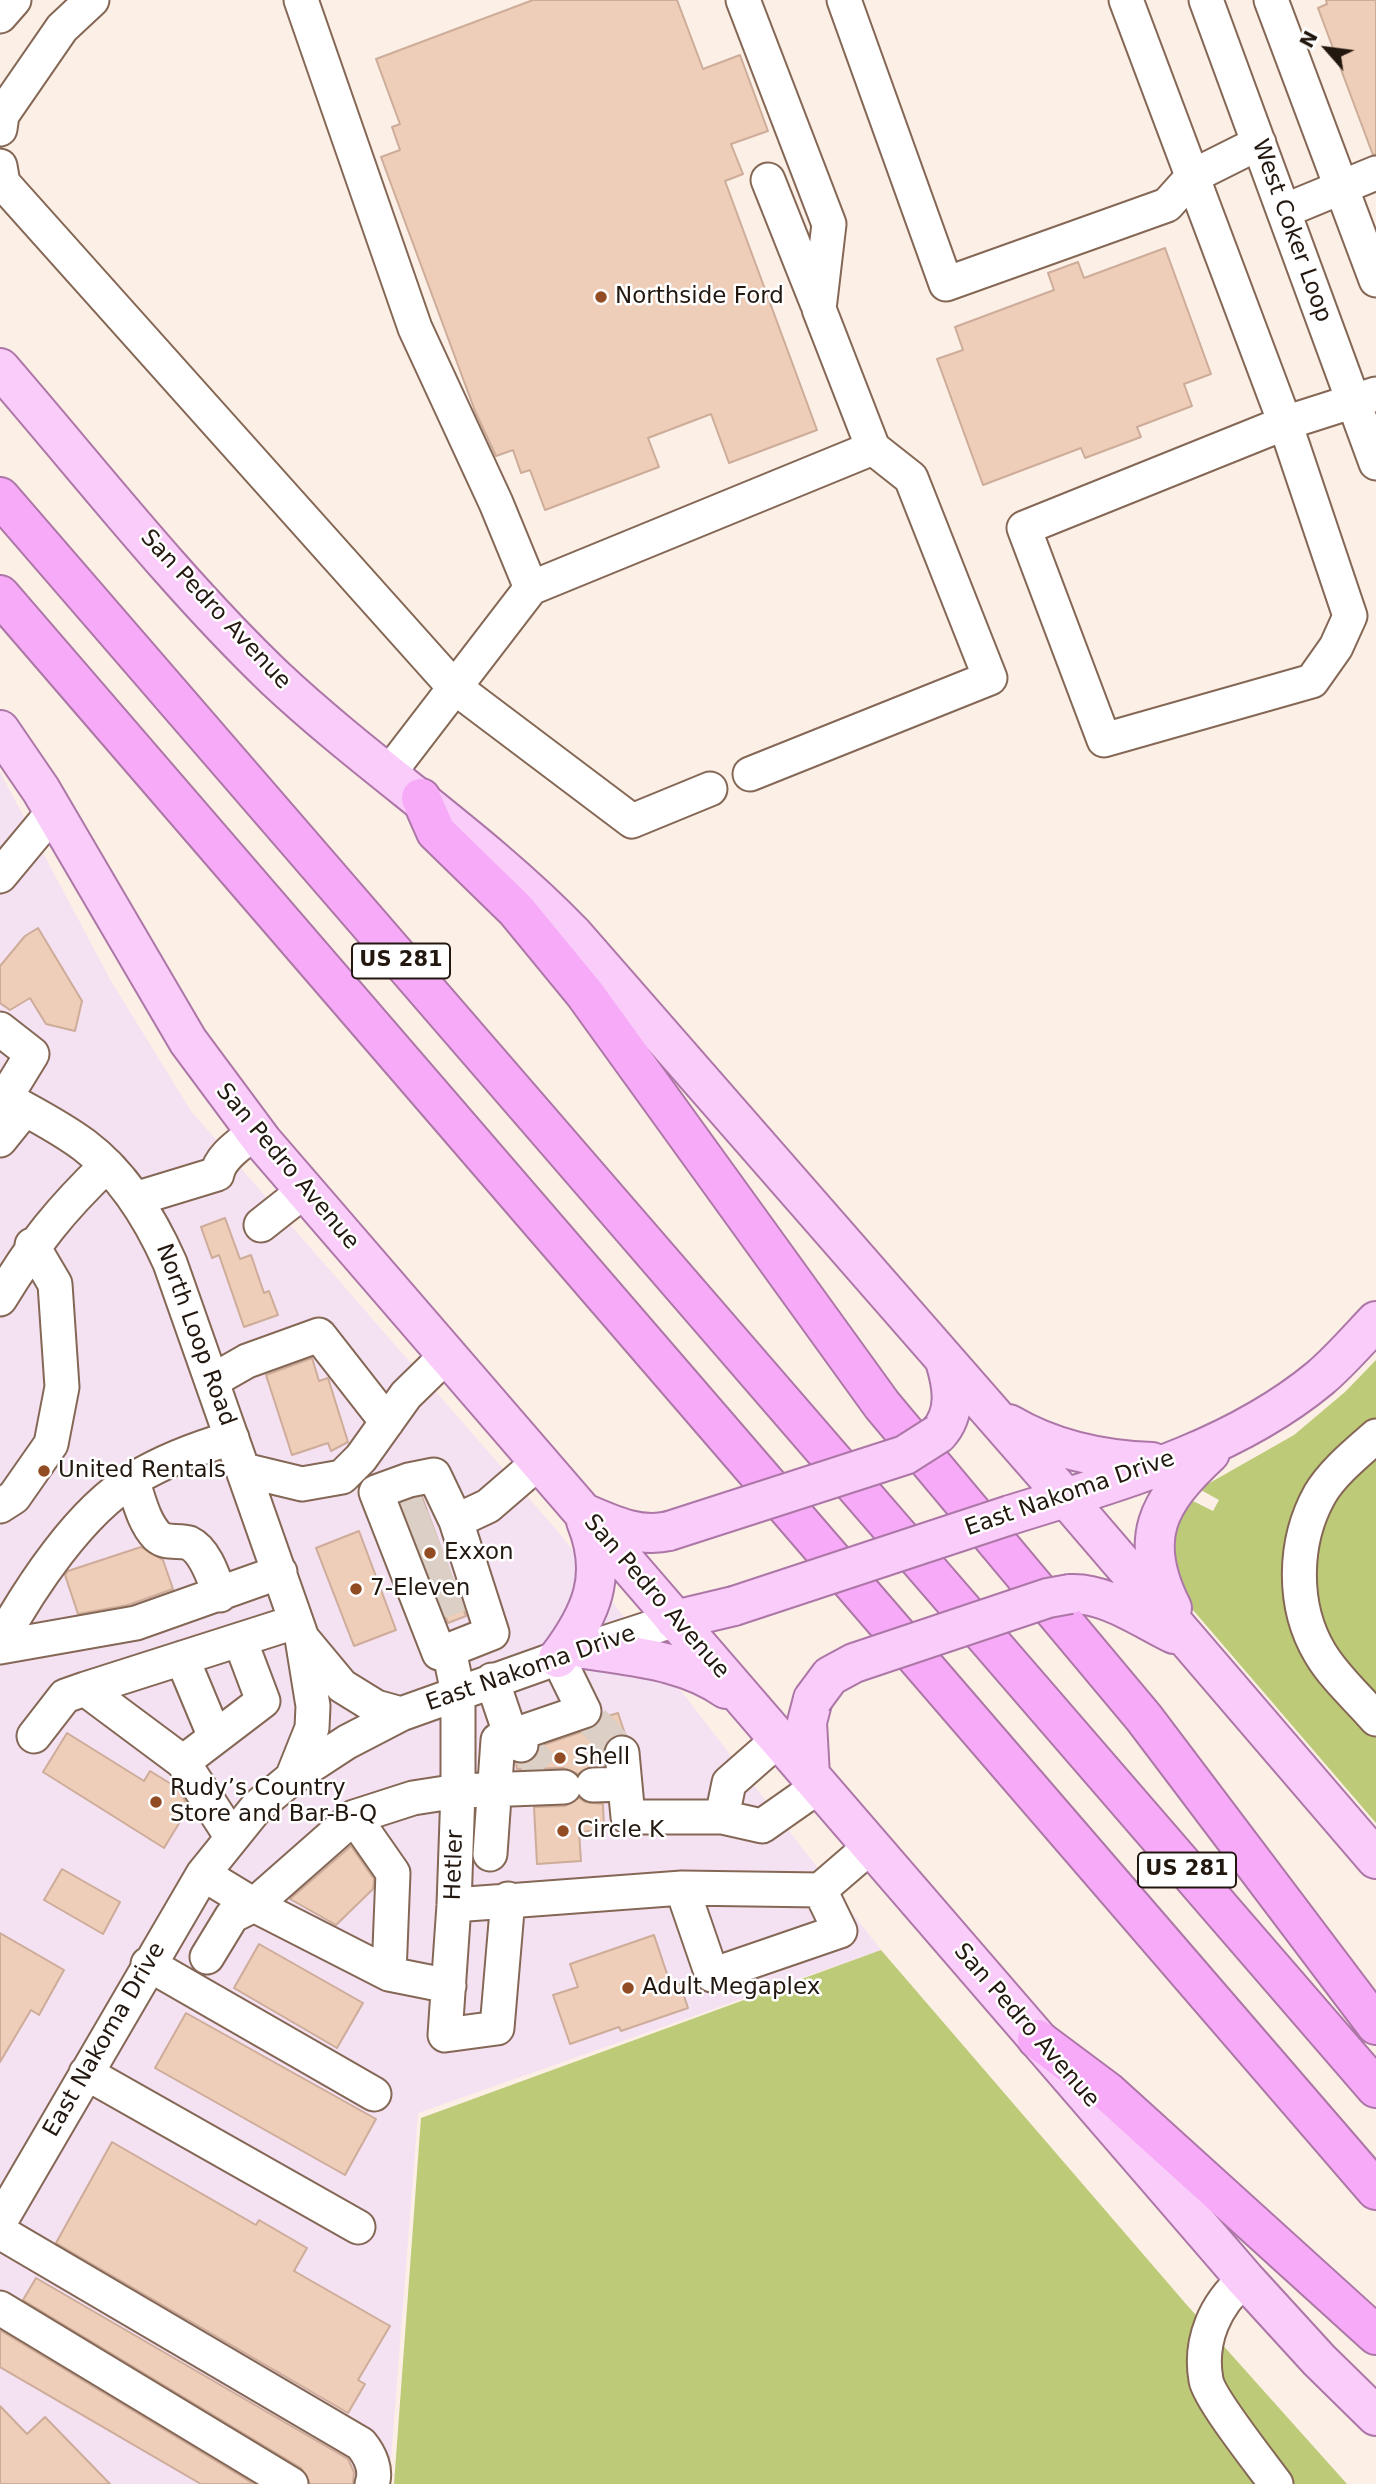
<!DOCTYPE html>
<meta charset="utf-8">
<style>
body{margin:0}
#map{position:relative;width:1376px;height:2484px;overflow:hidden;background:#fcefe6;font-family:"DejaVu Sans",sans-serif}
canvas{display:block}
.north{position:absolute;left:1292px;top:14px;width:70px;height:70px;-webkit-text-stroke:5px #fff;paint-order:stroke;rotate:298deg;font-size:19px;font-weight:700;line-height:28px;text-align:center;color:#231810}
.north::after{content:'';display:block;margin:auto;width:24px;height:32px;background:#231810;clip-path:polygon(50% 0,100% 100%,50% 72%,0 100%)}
</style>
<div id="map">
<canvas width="1376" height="2484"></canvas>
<div class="north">N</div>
</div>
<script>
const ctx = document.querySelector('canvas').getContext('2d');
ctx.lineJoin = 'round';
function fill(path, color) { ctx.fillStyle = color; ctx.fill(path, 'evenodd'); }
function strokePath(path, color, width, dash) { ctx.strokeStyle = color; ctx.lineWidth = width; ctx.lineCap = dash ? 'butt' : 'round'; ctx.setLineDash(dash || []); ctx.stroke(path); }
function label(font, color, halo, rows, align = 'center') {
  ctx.font = font + ' "DejaVu Sans",sans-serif'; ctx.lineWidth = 5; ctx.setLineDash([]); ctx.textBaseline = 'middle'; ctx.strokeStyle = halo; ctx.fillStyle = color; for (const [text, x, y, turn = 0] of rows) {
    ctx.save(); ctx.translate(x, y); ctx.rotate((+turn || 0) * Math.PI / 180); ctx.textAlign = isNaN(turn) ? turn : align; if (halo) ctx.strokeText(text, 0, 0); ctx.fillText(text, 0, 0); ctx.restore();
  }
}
const commercial = new Path2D(`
 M0 772 111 981 191 1111 560 1534 881 1950 418 2113 389 2484H0Z`);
const green = new Path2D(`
 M1376 1360V1426L1299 1518 1337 1693 1376 1738V1823L1187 1603 1176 1584 1172 1526 1179 1527 1181 1513 1189 1499 1213 1511 1219 1500 1199 1489 1294 1435 1345 1392Z
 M1376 1454V1705L1338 1660 1311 1600 1313 1538 1344 1483Z
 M881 1950 1186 2304 1347 2484H394L421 2118Z`);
const building = new Path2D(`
 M533 0H677L703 69 740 55 768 131 731 144 743 174 725 181 817 430 729 463 711 414 648 438 659 467 545 510 530 470 521 473 513 450 496 456 475 411 381 157 400 150 392 127 400 124 376 59Z
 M1326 0H1376V154L1373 155 1318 8 1327 4Z
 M1165 248 1211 374 1184 384 1192 406 1137 427 1141 437 1085 458 1081 448 983 485 937 359 963 350 955 327 1054 290 1048 273 1078 262 1084 278Z
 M38 928 82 1001 75 1031 46 1024 30 998 10 1010 0 1003V966L25 936Z
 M225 1218 240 1259 251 1255 264 1293 269 1291 278 1315 244 1327 219 1255 212 1258 201 1227Z
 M312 1358 319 1381 328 1378 348 1442 331 1451 328 1443 292 1455 266 1375Z
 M422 1497 466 1616 448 1623 401 1503Z
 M359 1531 396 1630 354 1646 316 1548Z
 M141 1547 163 1560 173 1589 128 1605 78 1614 65 1575 68 1571Z
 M618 1713 625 1734 610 1738 604 1746 603 1759 592 1762V1766L578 1774 563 1768 517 1769 516 1763H526L535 1758 540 1746 590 1729 601 1718Z
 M67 1733 144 1781 150 1771 176 1787 189 1807 164 1848 43 1772Z
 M579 1798 585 1802 603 1804 604 1830 579 1832 581 1861 537 1864 534 1807 565 1806Z
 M351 1846 374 1879 373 1889 336 1925 290 1899Z
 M62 1869 120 1902 103 1934 44 1900Z
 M0 1933 64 1970 39 2015 31 2010 0 2062Z
 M654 1935 671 1986 680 1984 688 2008 621 2031 619 2027 570 2044 553 1995 578 1987 570 1964Z
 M259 1944 363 2003 337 2048 234 1988Z
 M186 2013 376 2119 345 2175 155 2068Z
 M112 2142 256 2225 259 2220 307 2248 294 2271 390 2326 358 2380 365 2384 348 2413 56 2243Z
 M36 2278 348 2459 354 2472 353 2484H310L301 2468 23 2300Z
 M0 2330 254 2484H201L0 2367Z
 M0 2406 27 2434 45 2417 110 2484H0Z`);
const minorTunnel = new Path2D(`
 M400 1512 424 1503
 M409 1534 433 1525
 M418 1558 442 1548
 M426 1580 451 1571
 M436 1603 460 1595
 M593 1721 622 1753
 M521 1745 552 1776`);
const minor = new Path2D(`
 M301 0 415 328 496 503 531 588 389 773
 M743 0 829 224 819 309 873 448
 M844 0 946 284 1167 205 1193 176 1259 143
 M1126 0 1285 423 1024 528 1104 740 1312 681 1336 647 1350 616 1285 423 1376 394
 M1206 0 1376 463
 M1271 0 1376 280
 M0 16 14 0
 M0 129 2 115 62 28 92 0
 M0 166 3 183 453 686 632 821 710 789
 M768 180 817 303
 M1284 211 1376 173
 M531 588 873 448 911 478 990 678 750 774
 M0 876 54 811
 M0 1029 32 1054 5 1098
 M0 1095C28 1111 59 1126 84 1145 124 1175 150 1218 170 1263L302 1638 313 1706 312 1728 292 1778
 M0 1140 25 1109
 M135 1199 217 1174C220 1156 242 1143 255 1132
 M261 1225 304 1191
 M0 1299C34 1243 60 1210 107 1165
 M212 1381 247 1361 319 1335 387 1422
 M1376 1436C1357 1453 1333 1472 1320 1494 1293 1542 1292 1606 1320 1653 1334 1677 1358 1698 1376 1719
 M244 1470 302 1484 342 1477 361 1458 406 1395 447 1355
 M132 1480C139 1499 143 1521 157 1536 167 1545 178 1539 189 1543 206 1551 214 1579 220 1595
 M0 1506 14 1497 51 1444 62 1387 55 1284 32 1245
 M302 1638 342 1686 376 1707 401 1714
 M0 1642C30 1588 80 1511 134 1479 165 1460 198 1448 232 1438
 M0 1647 136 1623 280 1572
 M449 1650 492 1633 456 1521
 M182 1658 215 1737
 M34 1736 65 1696 85 1689
 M521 1745 511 1736 584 1711 558 1658
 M622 1753 628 1817H722L762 1826 819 1786
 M183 1762 263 1701 240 1640
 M593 1785 625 1784
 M722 1817 729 1783 779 1739
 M231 1836 183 1762 85 1689 295 1622
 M490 1854 498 1740 511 1736 492 1680
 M203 1874 254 1905 389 1974 449 1986
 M820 1890 840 1931 712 1975 682 1888 820 1890 871 1846
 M508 1899 497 2028 445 2035 454 1905 458 1791V1693L449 1650 439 1653 376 1492 409 1480 434 1475 456 1521 488 1506 539 1462
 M454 1905 682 1888
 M207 1957 232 1916 254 1905 354 1817
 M148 1964 374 2094
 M389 1974 393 1873 354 1817 413 1798 458 1791 564 1787
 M86 2073 358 2227
 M0 2222 203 1874 257 1807 292 1778 347 1742 401 1714 558 1658 675 1620
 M0 2232 361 2444C370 2455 377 2470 372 2484
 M1245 2279C1215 2304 1199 2341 1206 2380 1209 2398 1262 2465 1276 2484
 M0 2308 291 2484`);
const major = new Path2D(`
 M0 368C90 472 176 583 275 678 371 768 481 839 573 934L1066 1498 1376 1859
 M0 730 41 790 188 1041 263 1142 1245 2279 1319 2360 1376 2416
 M1009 1424C1053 1450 1101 1460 1152 1462
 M938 1434C957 1413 953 1387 945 1361
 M584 1513C612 1525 639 1538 669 1531
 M1010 1515C1116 1482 1232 1451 1320 1378 1340 1361 1358 1340 1376 1321
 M1070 1594C1105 1592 1143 1619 1174 1634
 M1172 1608C1137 1539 1157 1502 1210 1453
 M675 1620 734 1606
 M585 1649C634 1657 684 1660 726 1689
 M558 1658C592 1613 608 1575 586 1521
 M810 1776 807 1722 813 1699`);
const highway = new Path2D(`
 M0 497 1376 2088
 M0 595 1376 2190
 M421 798 436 832 516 910 585 994 882 1405 1144 1718 1376 2025
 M1037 2039 1108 2092 1376 2335`);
const majorBridge = new Path2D(`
 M669 1531 905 1455 938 1434
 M734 1606 1010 1515
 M813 1699 830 1676 854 1663 1048 1598 1070 1594`);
const markers = [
 [601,297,7,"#924c24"],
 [44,1471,7,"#924c24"],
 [430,1553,7,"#924c24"],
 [356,1589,7,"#924c24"],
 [560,1758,7,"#924c24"],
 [156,1802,7,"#924c24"],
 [563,1831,7,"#924c24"],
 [628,1988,7,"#924c24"]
];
const shields = [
 [401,961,98],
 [1187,1870,98]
];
const shieldNames = [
 ["US 281",401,961],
 ["US 281",1187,1870]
];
const streetNames = [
 ["West Coker Loop",1291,231,70],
 ["San Pedro Avenue",215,610,47],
 ["San Pedro Avenue",287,1167,50],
 ["North Loop Road",195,1335,70],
 ["East Nakoma Drive",1070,1494,-19],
 ["San Pedro Avenue",656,1597,49],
 ["East Nakoma Drive",531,1669,-19],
 ["Hetler",455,1865,-88],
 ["San Pedro Avenue",1026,2026,49],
 ["East Nakoma Drive",105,2040,-60]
];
const poiNames = [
 ["Northside Ford",615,297],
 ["United Rentals",58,1471],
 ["Exxon",444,1553],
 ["7-Eleven",370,1589],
 ["Shell",574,1758],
 ["Rudy’s Country",170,1789],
 ["Store and Bar-B-Q",170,1815],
 ["Circle K",577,1831],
 ["Adult Megaplex",642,1988]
];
fill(commercial, '#f4e1f2');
fill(green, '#bdca78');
fill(building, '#eecdb9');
strokePath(building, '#cdac99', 2);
strokePath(minorTunnel, '#dbcfc6', 33, [33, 17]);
strokePath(minor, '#856755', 37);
strokePath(major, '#ac77a6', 42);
strokePath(highway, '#ac77a6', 42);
strokePath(minor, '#fff', 33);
strokePath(major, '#faccfa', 38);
strokePath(highway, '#f6aaf7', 38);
strokePath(majorBridge, '#ac77a6', 42, []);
strokePath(majorBridge, '#faccfa', 38);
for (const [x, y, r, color] of markers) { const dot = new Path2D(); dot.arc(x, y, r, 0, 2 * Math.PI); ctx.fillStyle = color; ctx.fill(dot); strokePath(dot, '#fff', 2.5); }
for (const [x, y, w] of shields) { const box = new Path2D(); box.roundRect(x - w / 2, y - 17.5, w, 35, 5); ctx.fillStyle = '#fff'; ctx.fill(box); strokePath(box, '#231810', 2); }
label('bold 21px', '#231810', null, shieldNames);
label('23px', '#231810', '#fff', streetNames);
label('23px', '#231810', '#fff', poiNames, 'left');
</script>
